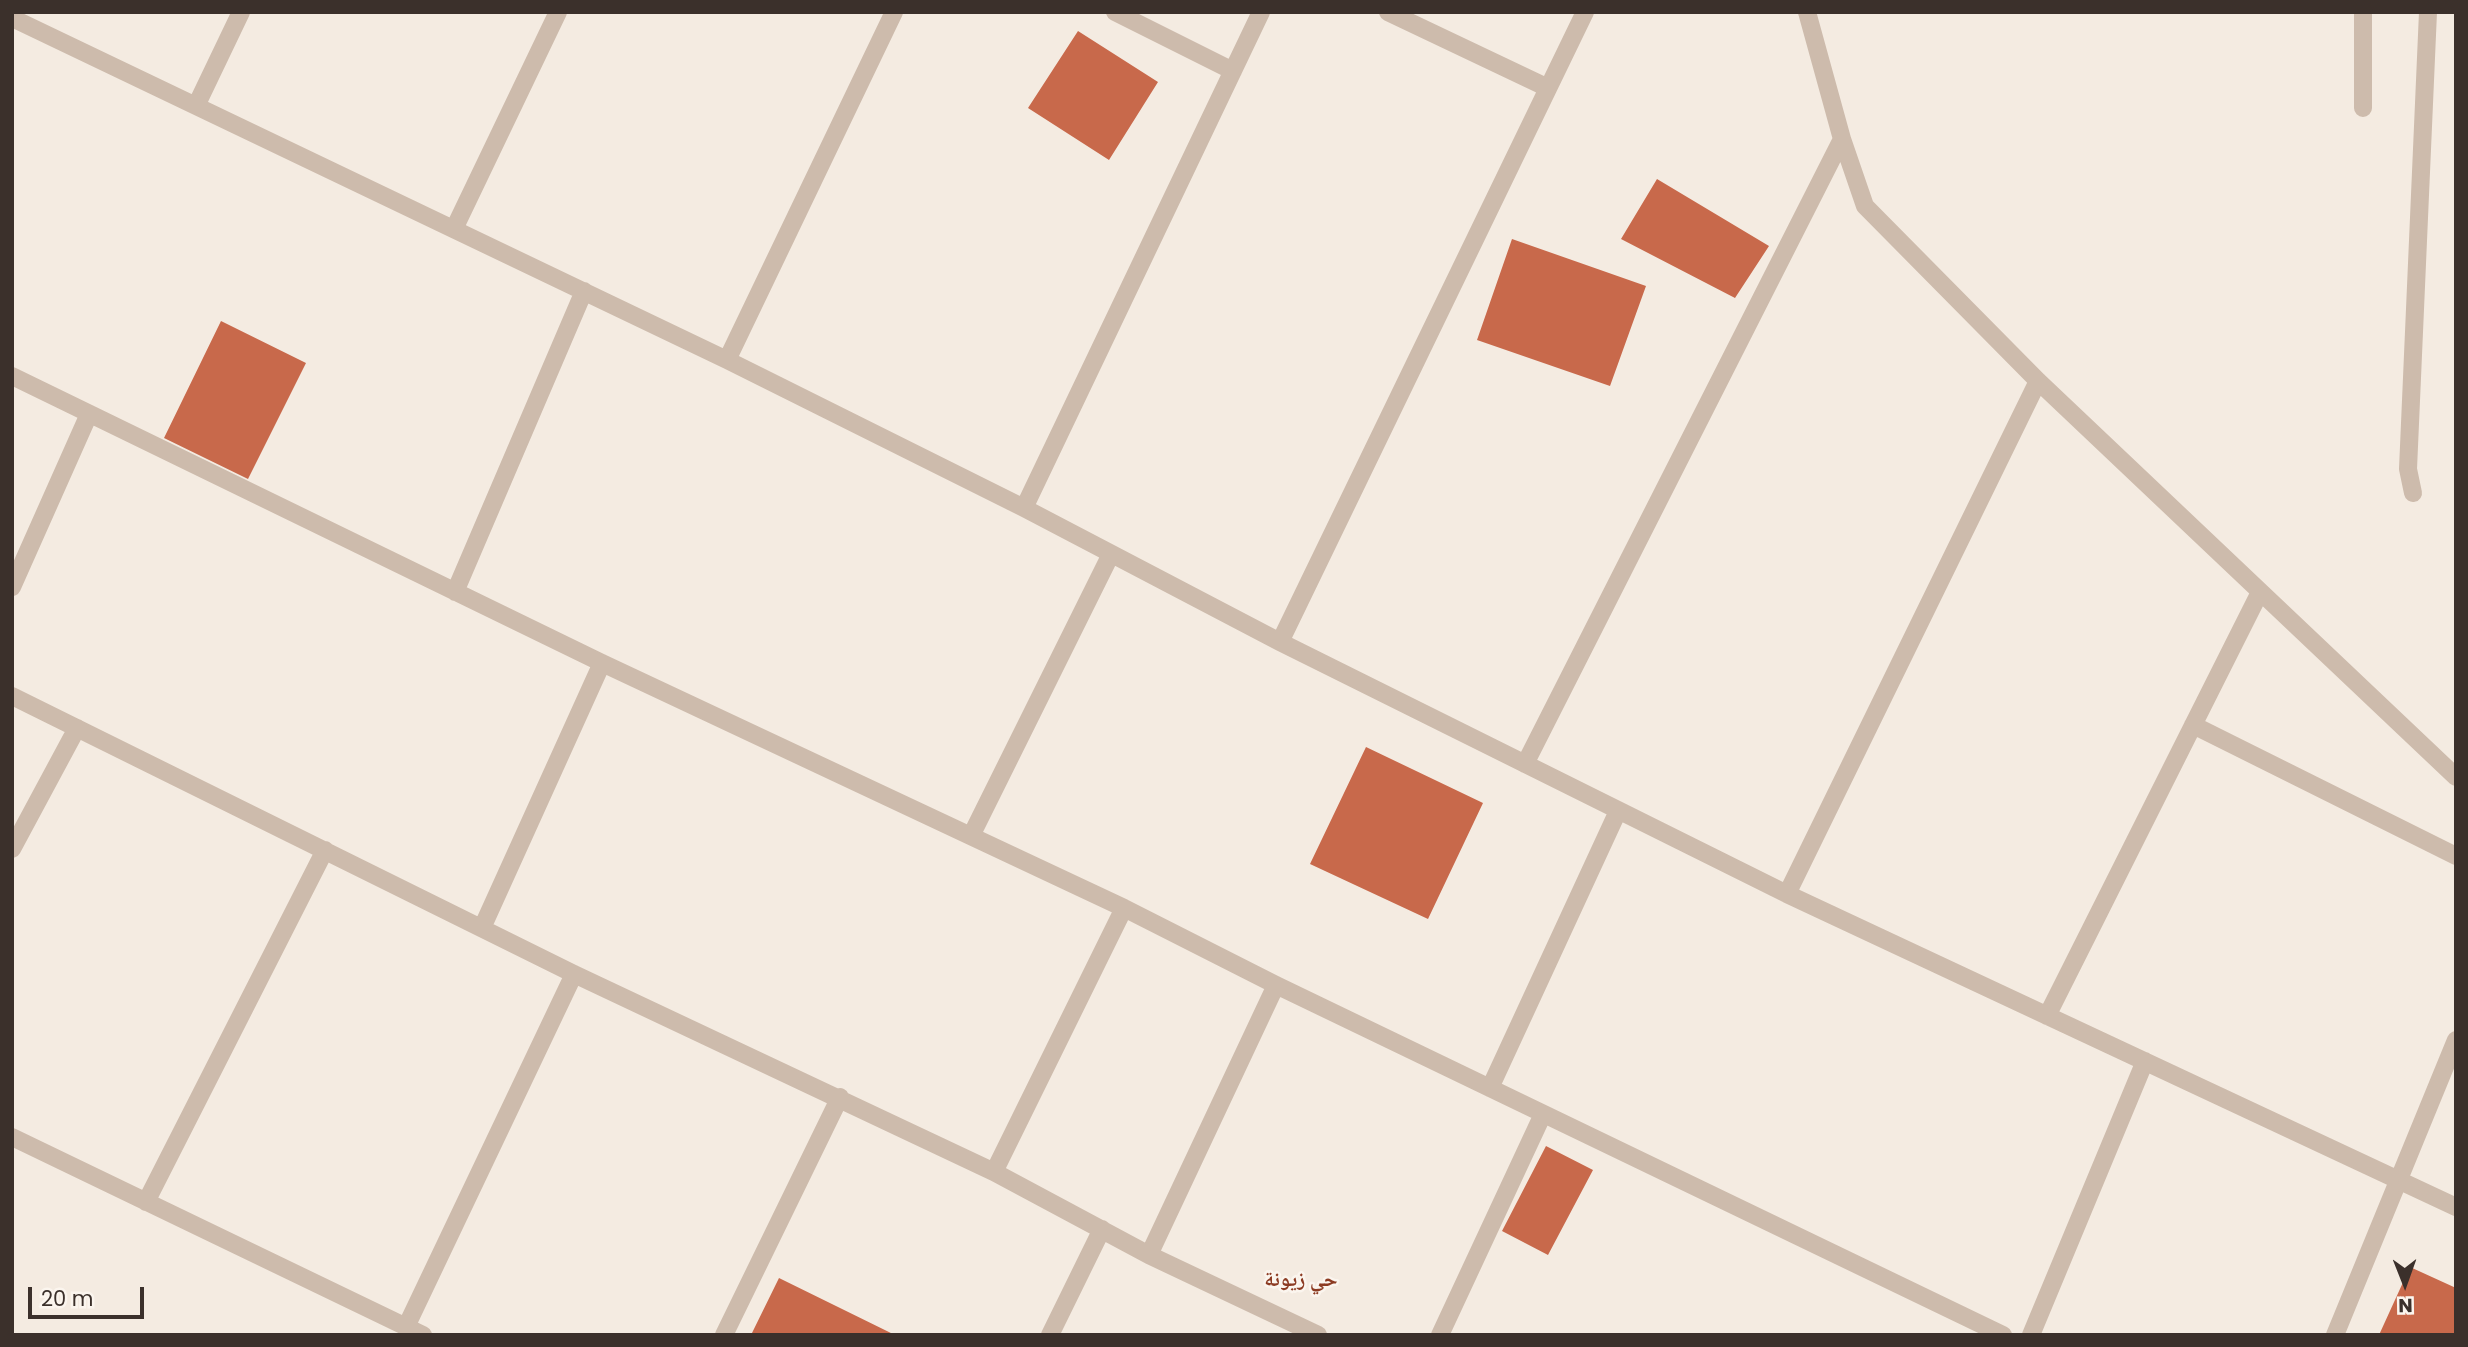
<!DOCTYPE html>
<meta charset="utf-8">
<style>
body{margin:0}
#map{position:relative;width:2468px;height:1347px;overflow:hidden;background:#f4ebe1;font-family:Poppins,sans-serif}
canvas{display:block}
.frame{position:absolute;inset:0;border:14px solid #3b302b;pointer-events:none}
.north{position:absolute;left:2370px;top:1249px;width:70px;height:70px;-webkit-text-stroke:5px #fbf5ee;paint-order:stroke;rotate:179deg;font-size:19px;font-weight:700;line-height:28px;text-align:center;color:#3b302b}
.north::after{content:'';display:block;margin:auto;width:24px;height:32px;background:#3b302b;clip-path:polygon(50% 0,100% 100%,50% 72%,0 100%)}
.scale{position:absolute;left:28px;top:1287px;width:116px;height:32px;box-sizing:border-box;border:4px solid #3b302b;border-top:0;padding-left:9px;font-size:21px;line-height:24px;white-space:nowrap;color:#3b302b;-webkit-text-stroke:5px #fbf5ee;paint-order:stroke}
</style>
<div id="map">
<canvas width="2468" height="1347"></canvas>
<div class="frame"></div>
<div class="north">N</div>
<div class="scale">20 m</div>
</div>
<script>
const ctx = document.querySelector('canvas').getContext('2d');
ctx.lineJoin = 'round';
function fill(path, color) { ctx.fillStyle = color; ctx.fill(path, 'evenodd'); }
function strokePath(path, color, width, dash) { ctx.strokeStyle = color; ctx.lineWidth = width; ctx.lineCap = dash ? 'butt' : 'round'; ctx.setLineDash(dash || []); ctx.stroke(path); }
function label(font, color, halo, rows, align = 'center') {
  ctx.font = font + ' Poppins,"Noto Naskh Arabic",sans-serif'; ctx.lineWidth = 5; ctx.setLineDash([]); ctx.textBaseline = 'middle'; ctx.strokeStyle = halo; ctx.fillStyle = color; for (const [text, x, y, turn = 0] of rows) {
    ctx.save(); ctx.translate(x, y); ctx.rotate((+turn || 0) * Math.PI / 180); ctx.textAlign = isNaN(turn) ? turn : align; if (halo) ctx.strokeText(text, 0, 0); ctx.fillText(text, 0, 0); ctx.restore();
  }
}
const building = new Path2D(`
 M1078 31 1158 82 1109 160 1028 108Z
 M1657 179 1769 246 1735 298 1621 239Z
 M1512 239 1646 286 1610 386 1477 340Z
 M221 321 306 363 248 479 164 438Z
 M1366 747 1483 803 1428 919 1310 864Z
 M1546 1146 1593 1170 1548 1255 1502 1231Z
 M2410 1267 2456 1288V1335H2379Z
 M779 1278 895 1335H751Z`);
const lane = new Path2D(`
 M2363 108V12
 M2413 493 2408 469 2428 12`);
const street = new Path2D(`
 M1115 12 1233 71
 M1388 12 1548 88
 M1807 12 1842 139 1865 206 2038 381 2456 777
 M12 18 727 360 1024 508 1280 642 1787 894 2456 1207
 M196 106 241 12
 M454 229 558 12
 M727 360 894 12
 M12 376 602 663 1124 908 1276 985 2003 1335
 M1024 508 1261 12
 M12 587 89 414
 M455 592 584 291
 M1280 642 1585 12
 M12 696 574 974 994 1172 1149 1255 1318 1335
 M2193 725 2456 856
 M1525 764 1842 139
 M971 836 1111 554
 M12 849 77 728
 M1787 894 2038 381
 M482 928 602 663
 M2047 1016 2260 592
 M1490 1088 1618 811
 M12 1137 423 1335
 M994 1172 1124 908
 M146 1202 325 850
 M1149 1255 1276 985
 M406 1327 574 974
 M724 1335 840 1097
 M1050 1335 1102 1229
 M1440 1335 1543 1114
 M2031 1335 2145 1061
 M2335 1335 2456 1040`);
const neighbourhoodNames = [
 ["حي زيونة",1301,1281]
];
fill(building, '#c8694b');
strokePath(lane, '#cdbbac', 18);
strokePath(street, '#cdbbac', 18);
label('bold 21px', '#8c3b22', '#fbf5ee', neighbourhoodNames);
</script>
